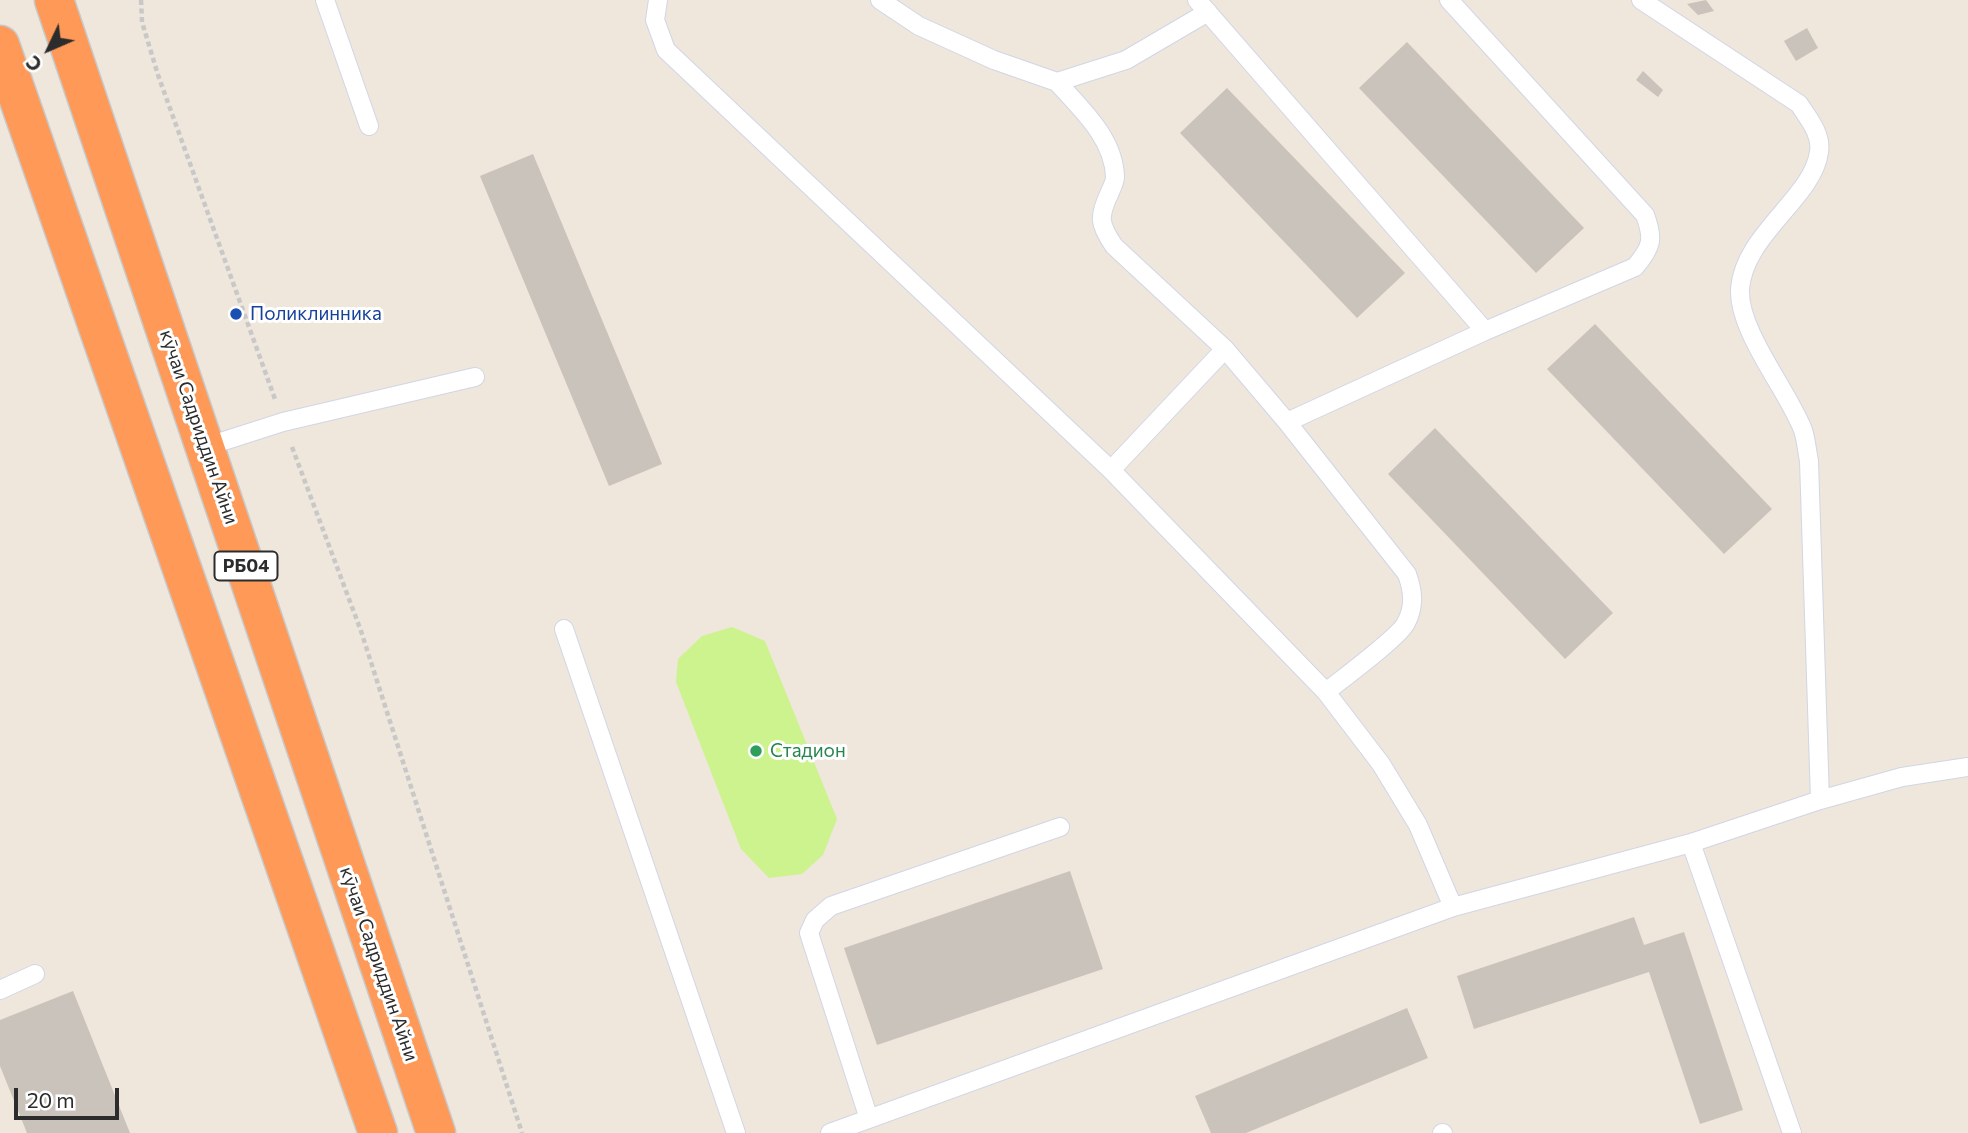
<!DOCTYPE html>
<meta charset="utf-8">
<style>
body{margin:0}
#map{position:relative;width:1968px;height:1133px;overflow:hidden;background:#efe6dc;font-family:Commissioner,sans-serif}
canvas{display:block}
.north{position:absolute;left:14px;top:14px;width:70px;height:70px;-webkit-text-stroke:5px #fff;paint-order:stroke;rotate:226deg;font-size:19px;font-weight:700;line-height:28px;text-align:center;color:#2c2c2c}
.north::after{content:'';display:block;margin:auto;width:24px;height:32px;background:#2c2c2c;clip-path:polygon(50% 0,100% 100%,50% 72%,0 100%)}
.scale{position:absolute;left:14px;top:1088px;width:105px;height:32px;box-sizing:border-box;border:4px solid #2c2c2c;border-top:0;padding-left:9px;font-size:21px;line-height:24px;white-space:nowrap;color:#2c2c2c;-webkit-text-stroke:5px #fff;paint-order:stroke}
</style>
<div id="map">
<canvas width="1968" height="1133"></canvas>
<div class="north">С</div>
<div class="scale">20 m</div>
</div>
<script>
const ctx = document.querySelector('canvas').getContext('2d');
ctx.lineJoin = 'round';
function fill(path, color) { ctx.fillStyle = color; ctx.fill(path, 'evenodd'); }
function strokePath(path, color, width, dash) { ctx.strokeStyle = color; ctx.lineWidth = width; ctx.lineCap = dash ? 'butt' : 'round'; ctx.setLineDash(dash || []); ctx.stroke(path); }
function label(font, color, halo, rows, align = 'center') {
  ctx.font = font + ' Commissioner,sans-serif'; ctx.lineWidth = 6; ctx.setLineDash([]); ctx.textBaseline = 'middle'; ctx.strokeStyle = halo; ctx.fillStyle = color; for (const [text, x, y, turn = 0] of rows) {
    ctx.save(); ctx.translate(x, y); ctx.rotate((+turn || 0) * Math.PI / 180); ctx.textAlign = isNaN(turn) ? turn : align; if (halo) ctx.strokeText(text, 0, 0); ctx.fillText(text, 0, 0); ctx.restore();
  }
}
const pitch = new Path2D(`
 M732 627 765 641 837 819 823 855 802 874 769 878 741 849 676 682 678 659 702 636Z`);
const building = new Path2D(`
 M1706 0 1714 11 1698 15 1687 4Z
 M1807 28 1818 48 1796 61 1784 41Z
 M1407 42 1584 228 1536 273 1359 88Z
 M1643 71 1663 90 1658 97 1636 80Z
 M1227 88 1405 273 1357 318 1180 133Z
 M533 154 662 464 609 486 480 176Z
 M1595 324 1772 509 1724 554 1547 369Z
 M1435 428 1613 613 1565 659 1388 474Z
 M1070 871 1103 969 877 1045 844 948Z
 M1634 917 1644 945 1684 932 1743 1110 1700 1124 1649 972 1474 1029 1457 976Z
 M73 991 130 1133H27L0 1066V1020Z
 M1407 1008 1428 1058 1246 1133H1211L1195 1096Z`);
const path = new Path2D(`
 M141 0 142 22 158 75 275 399
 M292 447 361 631 522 1133`);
const lane = new Path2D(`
 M325 0 369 126
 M658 0 655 20 666 50 1111 470 1326 692
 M880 0 919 26 994 60 1057 82 1126 60 1208 12
 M1197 0 1485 331 1635 267C1652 247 1654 239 1645 215L1449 0
 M1641 0 1799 104C1808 118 1822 134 1819 152 1813 198 1744 234 1740 289 1738 331 1787 389 1803 430 1806 439 1807 451 1809 461L1820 800
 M1057 82C1081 109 1114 138 1115 177 1115 182 1112 187 1110 192 1098 217 1099 224 1114 246L1225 349 1287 422 1407 574C1413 591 1415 606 1406 623 1399 637 1342 679 1326 692L1381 764 1418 825 1453 907
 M1287 422 1485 331
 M205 447 283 422 475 377
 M1111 470 1225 349
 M564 629 736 1133
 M1691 843 1792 1133
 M0 990 35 974
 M869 1119 809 933 815 920 831 906 1060 827
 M830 1133 1453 907 1691 843 1820 800 1902 777 1968 767
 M1442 1133H1443`);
const highway = new Path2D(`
 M54 0 436 1133
 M0 45 378 1133`);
const markers = [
 [236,314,7,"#1a4fb4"],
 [756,751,7,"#2e9e5b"]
];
const shields = [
 [246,566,63]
];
const shieldNames = [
 ["РБ04",246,566]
];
const transitNames = [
 ["Поликлинника",250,314]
];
const streetNames = [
 ["кӯчаи Садриддин Айни",199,427,71],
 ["кӯчаи Садриддин Айни",379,964,71]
];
const leisureNames = [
 ["Стадион",770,751]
];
fill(pitch, '#cdf38e');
fill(building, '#cac3bc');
strokePath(lane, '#d1d6e6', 20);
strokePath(highway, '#c8c8c8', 41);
strokePath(path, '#c8c8c8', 4.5, [5, 3.5]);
strokePath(lane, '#fff', 18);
strokePath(highway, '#ff9957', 38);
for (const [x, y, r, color] of markers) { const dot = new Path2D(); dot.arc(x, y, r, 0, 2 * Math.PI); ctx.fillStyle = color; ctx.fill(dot); strokePath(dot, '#fff', 2.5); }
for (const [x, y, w] of shields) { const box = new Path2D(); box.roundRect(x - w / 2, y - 14.5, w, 29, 5); ctx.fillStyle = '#fff'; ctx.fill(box); strokePath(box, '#2c2c2c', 2); }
label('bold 18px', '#2c2c2c', null, shieldNames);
label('19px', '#164399', '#fff', transitNames, 'left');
label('19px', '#2c2c2c', '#fff', streetNames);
label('19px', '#27864d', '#fff', leisureNames, 'left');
</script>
